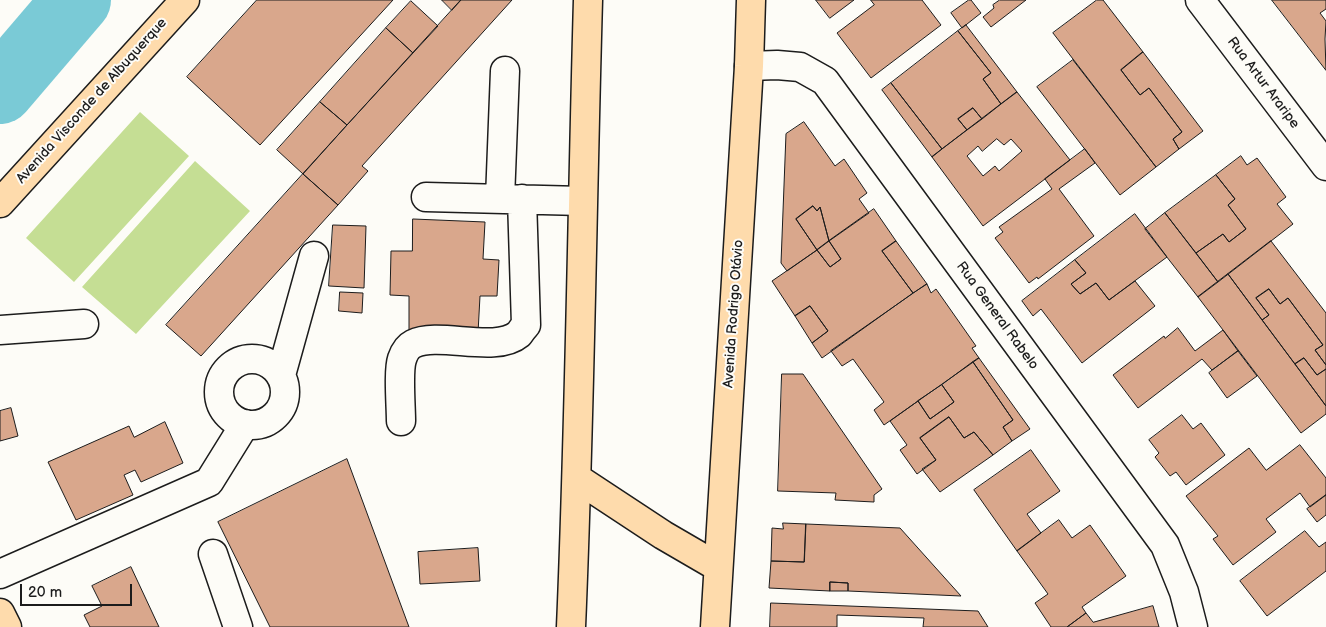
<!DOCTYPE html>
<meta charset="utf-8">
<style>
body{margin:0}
#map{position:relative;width:1326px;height:627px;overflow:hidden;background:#fdfcf7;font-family:"Balsamiq Sans",sans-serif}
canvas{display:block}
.scale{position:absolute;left:20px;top:584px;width:112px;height:22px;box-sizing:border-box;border:2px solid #1c1c1c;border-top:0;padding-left:6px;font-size:15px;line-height:18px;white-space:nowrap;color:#1c1c1c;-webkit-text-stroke:4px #fdfcf7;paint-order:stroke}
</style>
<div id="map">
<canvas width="1326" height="627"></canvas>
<div class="scale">20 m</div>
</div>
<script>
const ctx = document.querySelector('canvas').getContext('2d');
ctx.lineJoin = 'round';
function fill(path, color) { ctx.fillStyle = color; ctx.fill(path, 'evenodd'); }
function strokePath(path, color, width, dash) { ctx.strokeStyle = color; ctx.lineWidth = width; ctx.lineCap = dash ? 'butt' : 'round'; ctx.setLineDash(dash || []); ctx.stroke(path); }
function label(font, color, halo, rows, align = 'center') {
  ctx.font = font + ' "Balsamiq Sans",sans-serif'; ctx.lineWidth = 4; ctx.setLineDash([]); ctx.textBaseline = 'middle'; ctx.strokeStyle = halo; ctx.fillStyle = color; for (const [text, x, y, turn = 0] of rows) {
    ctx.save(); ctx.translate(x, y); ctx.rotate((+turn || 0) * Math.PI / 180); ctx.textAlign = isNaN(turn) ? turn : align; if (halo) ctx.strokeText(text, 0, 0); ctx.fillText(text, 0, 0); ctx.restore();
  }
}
const green = new Path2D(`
 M140 112 189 156 74 282 26 238Z
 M195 161 250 211 136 334 82 287Z`);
const river = new Path2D(`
 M0 90 77 0`);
const building = new Path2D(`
 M257 0H393L260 145 187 77Z
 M442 0H461L452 10Z
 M461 0H512L362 166 368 171 338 205 303 174Z
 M816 0H854L830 18Z
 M871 0H922L941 25 871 78 837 33 874 5Z
 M969 0H971L981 13 962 28 951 13Z
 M1000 0H1026L991 27 983 17 994 8 993 5Z
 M1097 0H1103L1143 52 1121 70 1140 95 1149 88 1182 132 1173 139 1179 149 1156 167 1053 33Z
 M1272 0H1326V9L1320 13 1326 21 1325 39 1326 70Z
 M411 1 438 26 413 53 386 28Z
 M966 25 1017 92 1001 104 983 79 991 73 958 31Z
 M386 28 413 53 347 125 320 102Z
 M958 31 991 73 983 79 1001 104 982 119 973 108 958 119 967 130 942 149 891 83Z
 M1143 52 1203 131 1179 149 1173 139 1182 132 1149 88 1140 95 1121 70Z
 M1073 60 1156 167 1120 195 1037 87Z
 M891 83 942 149 932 157 882 90Z
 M1017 92 1070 160 983 226 932 157ZM997 139 1004 145 1011 139 1022 151 999 171 995 166 983 176 967 156 978 146 982 151Z
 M320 102 347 125 303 174 277 150Z
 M973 108 982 119 967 130 958 119Z
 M804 122 835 166 844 159 867 193 859 199 869 213 829 241 820 207 817 211 813 206 796 219 817 250 787 271 781 263 786 134Z
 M1085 149 1095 163 1059 189 1094 236 1038 279 1037 277 1029 283 995 238 1003 232 999 227 1052 189 1045 179Z
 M1241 156 1247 165 1257 158 1286 197 1277 204 1293 224 1218 282 1196 253 1223 234 1229 242 1246 229 1228 205 1235 199 1216 175Z
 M303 174 338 205 201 356 166 325Z
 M1216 175 1235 199 1228 205 1246 229 1229 242 1223 234 1196 253 1165 213Z
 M813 206 817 211 820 207 829 241 817 250 796 219Z
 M874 209 896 241 882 251 913 293 822 358 812 343 828 331 810 306 795 316 772 281 817 250 830 267 841 259 829 241Z
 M1165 213 1218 282 1198 297 1145 229Z
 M1135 214 1167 257 1109 300 1096 283 1080 294 1071 284 1086 273 1075 260Z
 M413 219 485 222 483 259 499 260 497 296H480L478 333 409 330V296L390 295 391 251H412Z
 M333 225 366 226 364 288 329 286Z
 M829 241 841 259 830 267 817 250Z
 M896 241 927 284 913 293 882 251Z
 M1271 241 1326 313V365L1315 350 1323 345 1288 298 1280 304 1269 289 1256 298 1269 315 1262 320 1228 274Z
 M1075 260 1086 273 1071 284 1080 294 1096 283 1109 300 1135 281 1155 306 1082 363 1041 309 1033 316 1022 301Z
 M1228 274 1326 406V414L1301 433 1198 297Z
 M927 284 931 293 936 289 976 346 972 348 979 358 884 425 874 410 884 402 853 359 842 366 831 351Z
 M1269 289 1280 304 1288 298 1323 345 1315 350 1326 365V369L1317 375 1304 358 1295 364 1262 320 1269 315 1256 298Z
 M340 292 363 293 362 313 339 311Z
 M810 306 828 331 812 343 795 316Z
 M1178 328 1195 351 1223 330 1238 351 1212 370 1202 359 1138 408 1113 375 1164 336 1165 338Z
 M1238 351 1257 376 1227 398 1209 373Z
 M979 358 1030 429 1012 441 1003 427 1013 420 973 362Z
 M1304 358 1317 375 1326 369V406L1295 364Z
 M973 362 1013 420 1003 427 1012 441 993 455 974 432 964 438 949 417 920 438 936 460 917 474 900 450 907 445 890 421 918 401 930 419 954 402 942 385Z
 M782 374H803L882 489 874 495V502L835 500 836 493 778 491Z
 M942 385 954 402 930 419 918 401Z
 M11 408 18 436 0 441V411Z
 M1182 415 1193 429 1201 423 1225 455 1186 485 1176 472 1170 476 1155 457 1159 453 1149 440Z
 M949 417 964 438 974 432 993 455 940 492 922 469 936 460 920 438Z
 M165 422 183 463 141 482 135 470 124 475 133 495 76 520 48 462 129 426 134 437Z
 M1300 445 1326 478V495L1310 507 1300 493 1266 519 1276 532 1233 565 1213 539 1218 536 1186 496 1249 448 1266 470Z
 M1031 450 1060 491 1027 514 1041 533 1017 551 974 490Z
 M347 459 409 627H270L218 522Z
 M1326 495V515L1317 522 1307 509Z
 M1059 520 1072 538 1090 525 1126 576 1082 607 1086 613 1067 627H1051L1035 603 1048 594 1017 551Z
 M783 523 806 524 804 562 771 561 772 528 783 529Z
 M806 524 900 528 961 596 848 591V583L830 582V591L769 588 771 561 804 562Z
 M1305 531 1319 547 1326 542V571L1267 616 1240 581Z
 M478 548 480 581 420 584 418 552Z
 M131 567 159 627H90L84 615 102 606 92 586Z
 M830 582 848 583V591H830Z
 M771 603 978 611 988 627H923L924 618 837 615V627H770Z
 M1153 606 1159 627H1067L1086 613 1093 622Z`);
const minor = new Path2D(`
 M1200 0 1326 166
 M749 66 777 65 800 67 825 81 1165 545 1184 592 1193 627
 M426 197 582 201
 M500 199 505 71
 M0 330 84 324
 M219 392a33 33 0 1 1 66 0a33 33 0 1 1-66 0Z
 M281 375 314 256
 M401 421C401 407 398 371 402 359 404 353 407 347 413 344 439 331 495 354 519 334 521 331 524 327 526 325L522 199
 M213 554 238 627
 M0 574 209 482 245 424`);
const major = new Path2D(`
 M0 203 185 0
 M578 479 663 535 718 567
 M0 613 7 627
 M571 627C580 418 582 209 588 0
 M715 627 749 66 751 0`);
const streetNames = [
 ["Rua Artur Araripe",1263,83,53],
 ["Avenida Visconde de Albuquerque",92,101,-48],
 ["Avenida Rodrigo Otávio",734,314,-86],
 ["Rua General Rabelo",997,316,54]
];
fill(green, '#c5de94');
strokePath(river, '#7acad6', 68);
fill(building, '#d9a78c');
strokePath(building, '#1c1c1c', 1);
strokePath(minor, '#1c1c1c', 31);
strokePath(major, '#1c1c1c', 31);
strokePath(minor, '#fdfcf7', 28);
strokePath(major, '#fedbac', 28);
label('14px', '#1c1c1c', '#fdfcf7', streetNames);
</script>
